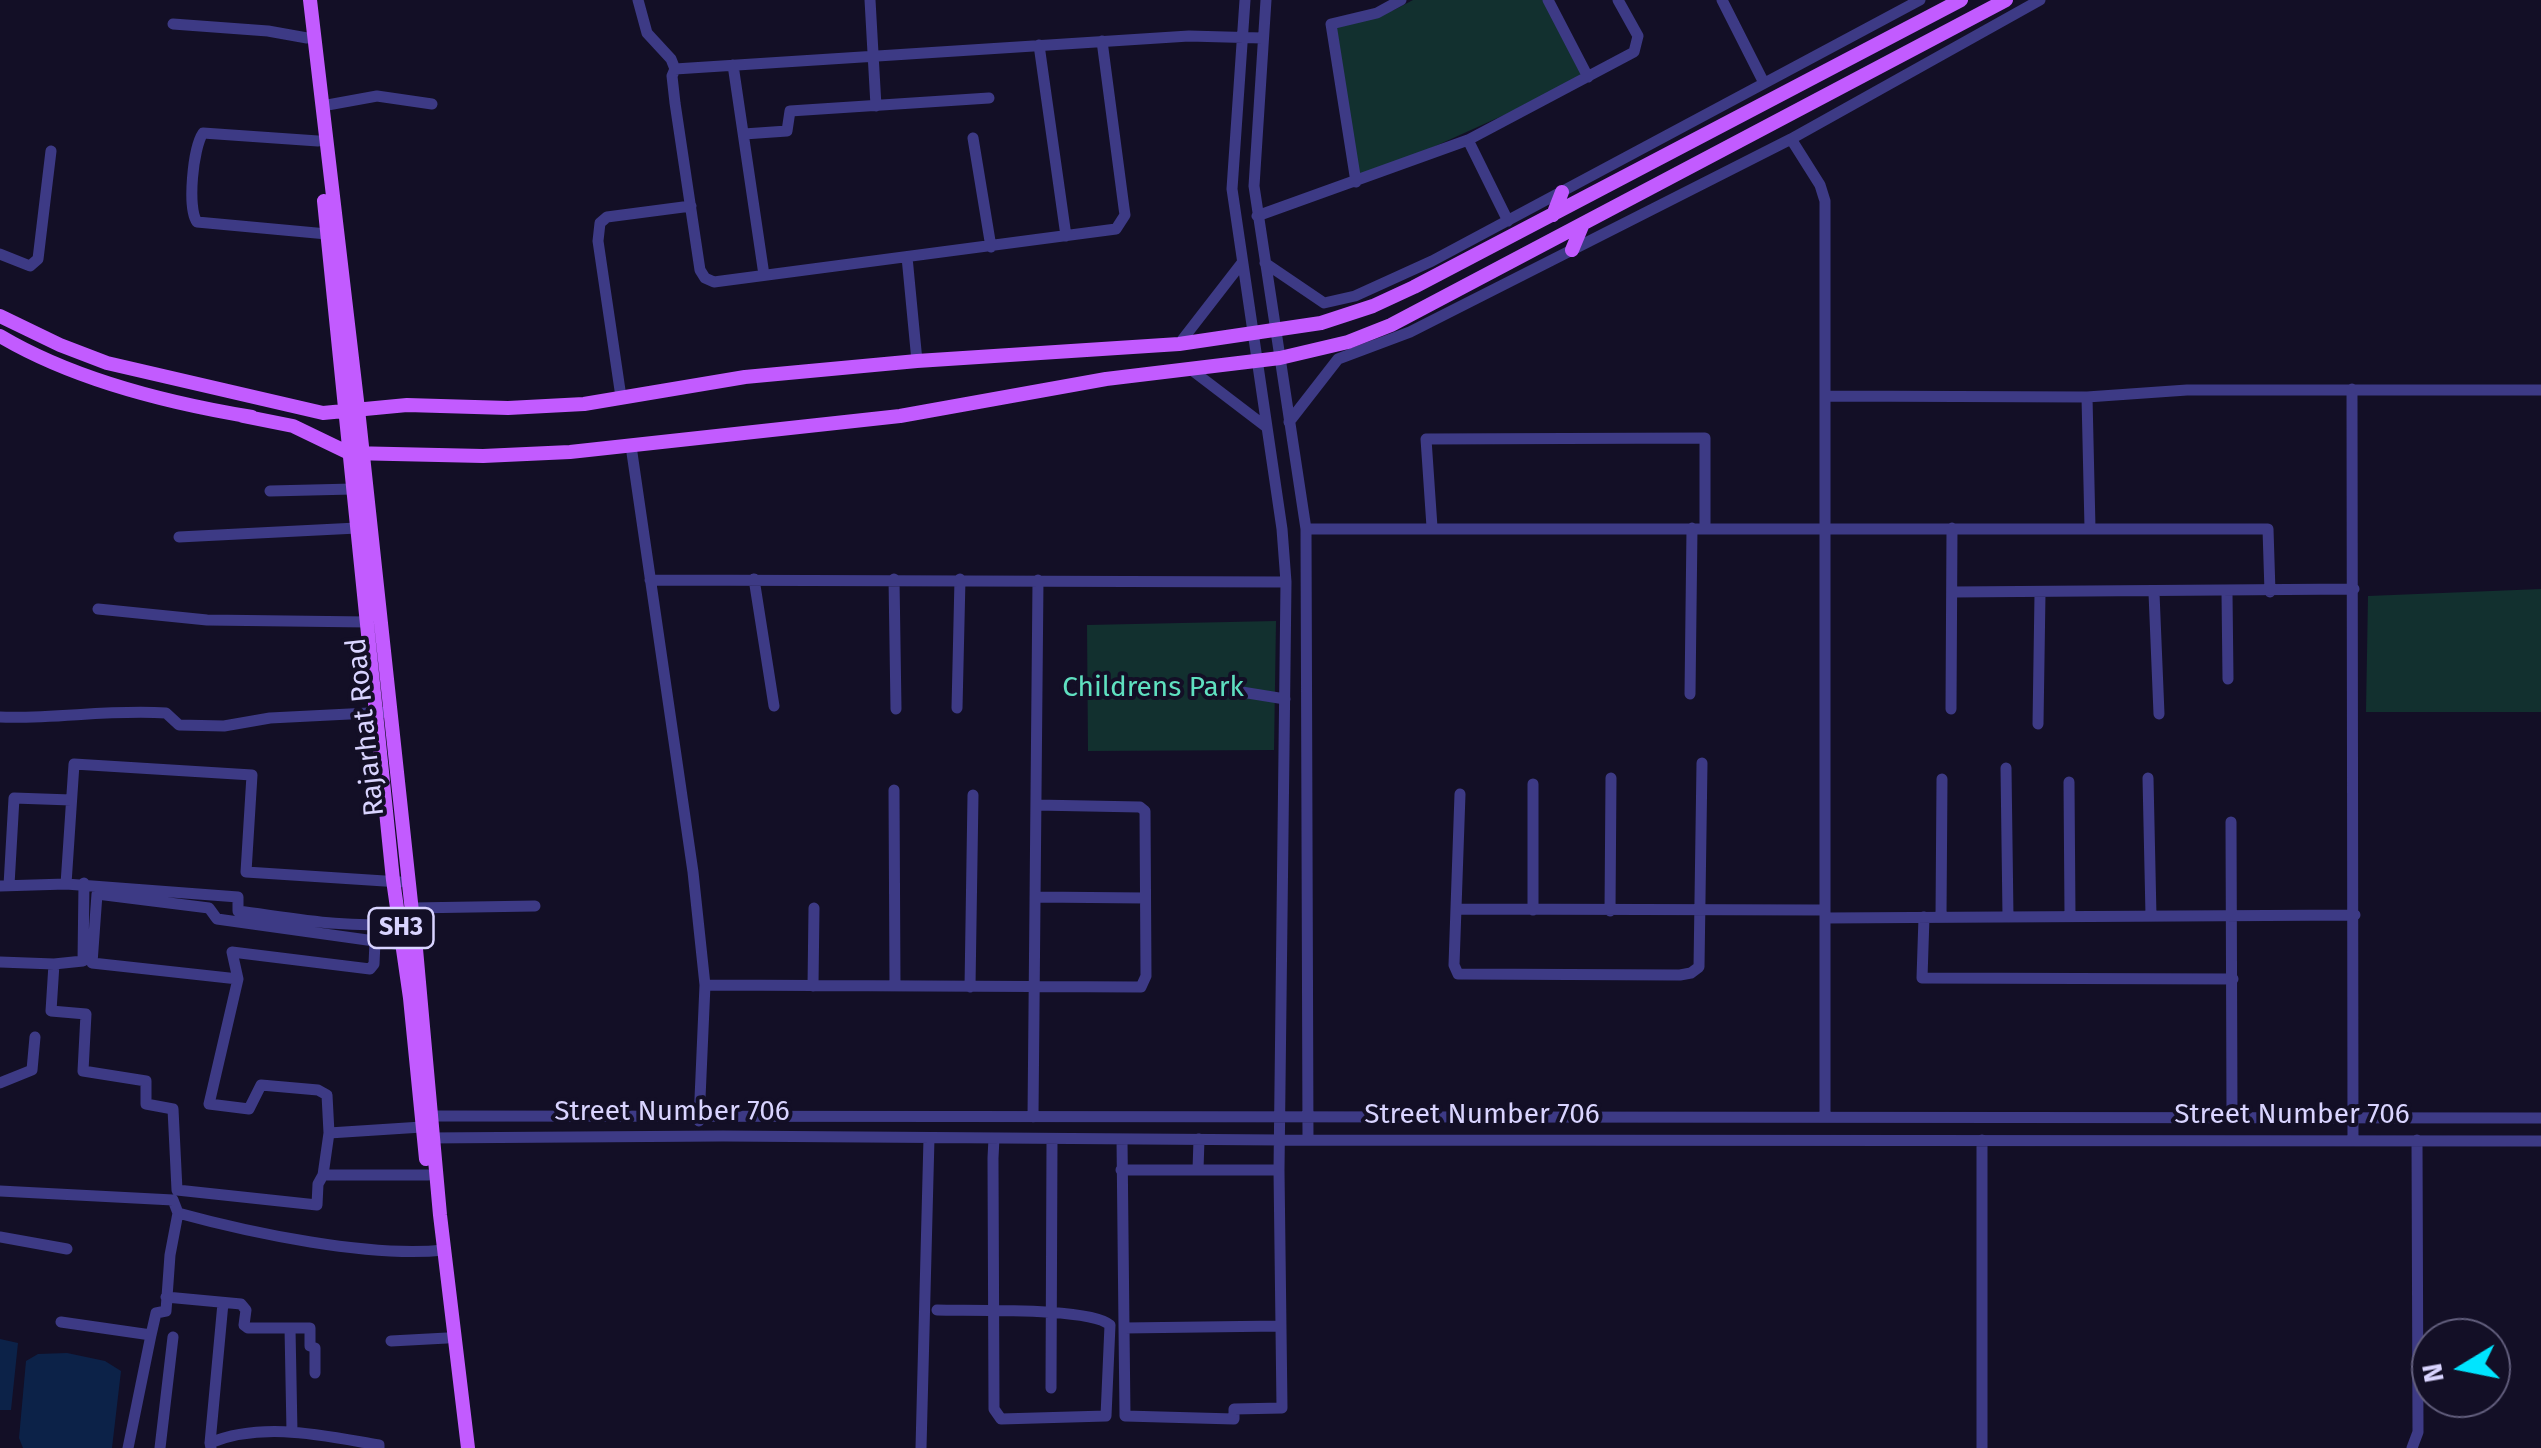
<!DOCTYPE html>
<style>
body{margin:0}
#map{position:relative;width:2541px;height:1448px;overflow:hidden;background:#130f26;font-family:"Fira Sans",sans-serif}
canvas{display:block}
.north{position:absolute;left:2411px;top:1318px;width:100px;height:100px;box-sizing:border-box;background:#130f26;border:2px solid #625e7d;border-radius:50%;rotate:260deg;font-size:28px;font-weight:700;line-height:40px;text-align:center;color:#d9d4ff}
.north::after{content:'';display:block;margin:auto;width:35px;height:45px;background:#00e5ff;clip-path:polygon(50% 0,100% 100%,50% 72%,0 100%)}
</style>
<div id="map">
<canvas width="2541" height="1448"></canvas>
<div class="north">N</div>
</div>
<script>
const ctx = document.querySelector('canvas').getContext('2d');
ctx.lineJoin = 'round';
function fill(path, color) { ctx.fillStyle = color; ctx.fill(path, 'evenodd'); }
function strokePath(path, color, width, dash) { ctx.strokeStyle = color; ctx.lineWidth = width; ctx.lineCap = dash ? 'butt' : 'round'; ctx.setLineDash(dash || []); ctx.stroke(path); }
function label(font, color, halo, rows, align = 'center') {
  ctx.font = font + ' "Fira Sans",sans-serif'; ctx.lineWidth = 8; ctx.setLineDash([]); ctx.textBaseline = 'middle'; ctx.strokeStyle = halo; ctx.fillStyle = color; for (const [text, x, y, turn = 0] of rows) {
    ctx.save(); ctx.translate(x, y); ctx.rotate((+turn || 0) * Math.PI / 180); ctx.textAlign = isNaN(turn) ? turn : align; if (halo) ctx.strokeText(text, 0, 0); ctx.fillText(text, 0, 0); ctx.restore();
  }
}
const green = new Path2D(`
 M1413 0H1548L1588 77 1356 182 1331 24 1394 10Z
 M2541 589V712H2366L2368 596Z
 M1276 621 1274 750 1088 751 1087 625Z`);
const water = new Path2D(`
 M0 1339 18 1343 11 1410H0Z
 M67 1353 105 1361 121 1371 112 1448H23L19 1438 26 1361 38 1354Z`);
const minor = new Path2D(`
 M638 0 647 33 671 59 675 69 672 76 675 103 700 270 705 278 714 282 1116 229 1125 215 1124 208 1102 41
 M870 0 876 106
 M1245 0 1232 189 1282 529 1286 582 1279 1170 1282 1408 1234 1409V1419L1125 1416 1124 1328 1280 1326
 M1266 0 1254 186 1306 529 1308 1140
 M1548 0 1588 77
 M1722 0 1763 81
 M173 24 268 31 307 38
 M1039 45 1066 236
 M733 65 764 275
 M675 69 1189 36 1262 38
 M322 106 377 96 432 104
 M744 134 787 131 790 111 989 98
 M973 138 991 247
 M1791 139 1820 185 1825 201V1116
 M1468 140 1508 221
 M318 141 203 133C193 148 187 208 197 222L327 234
 M1356 182 1331 24 1377 13 1401 0
 M1257 216 1468 140 1634 52 1638 36 1618 0
 M0 254 30 266 38 259 51 151
 M907 257 917 361
 M1265 263 1324 303 1355 296 1432 261 1920 0
 M1179 344 1241 264
 M1189 368 1265 426
 M2352 389 2353 1140
 M1826 396 2087 397 2187 390H2541
 M621 397 598 241 600 223 607 217 691 206
 M2087 397 2090 528
 M1289 422 1338 359 1410 332 1791 139 2040 0
 M631 446 693 872 705 985 699 1121
 M270 491 353 489
 M1432 527 1426 439 1705 438V528
 M1306 529H2268L2270 592
 M179 537 357 528
 M754 579 774 706
 M894 579 896 709
 M650 580 1286 582
 M1953 592 2354 589
 M2154 593 2159 714
 M2227 593 2228 679
 M98 609 207 620 368 622
 M1217 688 1285 699
 M1690 694 1692 528
 M957 708 960 579
 M1951 709 1952 528
 M0 717C56 719 111 709 166 713L179 725 224 726 270 718 389 712
 M2038 724 2040 594
 M2006 768 2008 917
 M2148 778 2151 916
 M2069 782 2070 916
 M1533 784V910
 M894 790 895 986
 M1460 794 1454 965 1458 974 1680 975 1691 973 1699 967 1702 763
 M2231 822 2232 1117
 M400 882 246 872 252 775 74 764 66 884 238 897V911C292 918 347 929 401 923
 M9 885 14 798 71 800
 M0 886 66 884
 M1035 897 1145 898
 M411 908 535 906
 M1458 909 1825 910
 M1610 911 1611 778
 M1924 917 1922 978 2233 979
 M1941 917 1942 779
 M1825 918 2355 915
 M0 962 54 964 51 1011 86 1014 83 1071 146 1081V1104L173 1109 177 1190 317 1205 318 1184 323 1175H428
 M54 964 83 961 84 883
 M238 979 232 952 370 969 374 964 375 942
 M705 985 1141 987 1146 976 1145 811 1140 807 1036 805
 M813 986 814 908
 M970 987 973 795
 M0 1083 32 1070 35 1037
 M425 1116 2541 1118
 M1033 1117 1038 580
 M329 1133 422 1127
 M425 1138 723 1136 1280 1140 2541 1141
 M1122 1139 1124 1328
 M1982 1140V1448
 M1121 1170H1279
 M1198 1170 1199 1139
 M323 1175 329 1133 327 1095 318 1090 261 1085 249 1109 209 1104 238 979 92 963 97 894 209 908 217 919 403 945
 M0 1191 173 1200 178 1213 170 1255 166 1311 156 1313 151 1335
 M178 1213C251 1233 370 1258 444 1250
 M0 1237 67 1249
 M166 1297 241 1304 246 1310 244 1325 248 1328H310V1346L315 1348V1373
 M937 1310C970 1311 1091 1307 1110 1325L1106 1416 1001 1419 994 1409 993 1158 994 1138
 M61 1322 151 1335 128 1448
 M290 1328 292 1432
 M391 1341 447 1338
 M1051 1388 1052 1139
 M210 1443 223 1303
 M160 1448 173 1337
 M211 1448 210 1443C263 1421 325 1436 379 1445V1448
 M921 1448 929 1138
 M2412 1448 2418 1432 2417 1140`);
const major = new Path2D(`
 M310 0 358 409 416 949 440 1215 468 1448
 M324 201 393 880 410 998 426 1159
 M1553 215 1562 192
 M1572 250 1582 226
 M0 316 60 345 107 363 323 413 407 405 508 408 584 404 745 377 917 361 1179 344 1321 323 1373 306 1414 287 1961 0
 M0 336C74 380 167 403 252 417
 M243 416 293 426 349 453 483 456 570 452 900 416 1106 379 1280 358 1348 342 1391 325 2006 0`);
const shields = [
 [401,928,65]
];
const shieldNames = [
 ["SH3",401,928]
];
const parkNames = [
 ["Childrens Park",1153,688]
];
const streetNames = [
 ["Rajarhat Road",366,727,-96],
 ["Street Number 706",672,1112],
 ["Street Number 706",1482,1115],
 ["Street Number 706",2292,1115]
];
fill(green, '#12302f');
fill(water, '#0c2248');
strokePath(minor, '#3d3a85', 11);
strokePath(major, '#c25bff', 14);
for (const [x, y, w] of shields) { const box = new Path2D(); box.roundRect(x - w / 2, y - 20, w, 40, 8); ctx.fillStyle = '#130f26'; ctx.fill(box); strokePath(box, '#d9d4ff', 2.5); }
label('bold 25px', '#d9d4ff', null, shieldNames);
label('28px', '#5fe0c0', '#130f26', parkNames);
label('28px', '#d9d4ff', '#130f26', streetNames);
</script>
